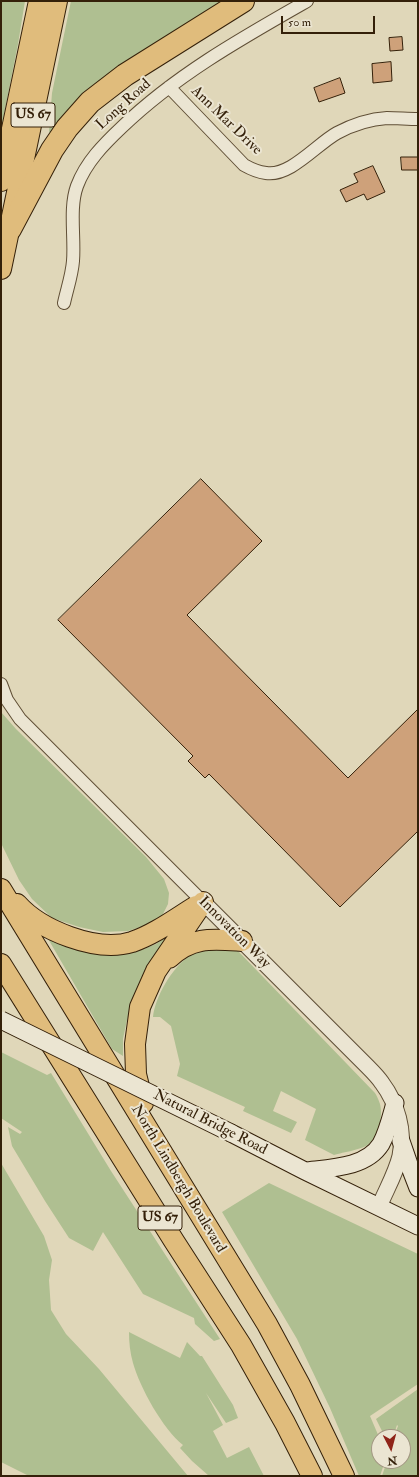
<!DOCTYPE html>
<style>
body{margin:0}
#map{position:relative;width:419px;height:1477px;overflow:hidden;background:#e0d7b9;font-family:"IM FELL Double Pica",serif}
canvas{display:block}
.frame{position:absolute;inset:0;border:2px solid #342009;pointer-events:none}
.north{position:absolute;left:371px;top:1429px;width:40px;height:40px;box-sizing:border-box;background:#ebe5d2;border:1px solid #a29682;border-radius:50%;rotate:174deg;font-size:11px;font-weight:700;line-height:16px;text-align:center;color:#342009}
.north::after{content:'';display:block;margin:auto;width:14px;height:18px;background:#8f2418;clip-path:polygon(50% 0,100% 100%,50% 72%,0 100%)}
.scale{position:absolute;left:281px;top:16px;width:94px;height:18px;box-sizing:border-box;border:2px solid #342009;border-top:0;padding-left:5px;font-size:12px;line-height:14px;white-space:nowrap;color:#342009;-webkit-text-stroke:3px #ebe5d2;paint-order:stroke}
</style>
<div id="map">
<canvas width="419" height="1477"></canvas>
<div class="frame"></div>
<div class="north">N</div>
<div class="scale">50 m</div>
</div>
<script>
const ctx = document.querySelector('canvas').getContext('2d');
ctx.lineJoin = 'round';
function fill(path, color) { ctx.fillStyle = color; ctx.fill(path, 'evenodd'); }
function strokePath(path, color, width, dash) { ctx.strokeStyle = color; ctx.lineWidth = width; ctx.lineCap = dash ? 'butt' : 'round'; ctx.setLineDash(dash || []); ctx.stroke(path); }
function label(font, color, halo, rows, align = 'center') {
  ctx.font = font + ' "IM FELL Double Pica",serif'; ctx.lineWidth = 4; ctx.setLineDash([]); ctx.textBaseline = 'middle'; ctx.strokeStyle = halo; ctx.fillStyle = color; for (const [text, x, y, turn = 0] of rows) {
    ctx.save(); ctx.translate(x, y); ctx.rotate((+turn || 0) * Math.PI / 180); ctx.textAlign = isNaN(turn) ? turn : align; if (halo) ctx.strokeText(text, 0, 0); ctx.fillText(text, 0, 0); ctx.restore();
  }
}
const green = new Path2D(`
 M1 1H25L18 44 1 130Z
 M71 1H229L52 132H49L52 93Z
 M1 712 16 729 146 857 164 879 169 893 168 904 162 916 147 925 128 931 103 932 79 927 52 918 32 899 19 880 1 843Z
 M174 932 153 960 141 979 127 1020 123 1039V1056L112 1049 47 937 127 953 144 949 156 944Z
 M209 947 238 951 375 1093C377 1096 379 1101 380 1104 383 1116 379 1135 370 1143 363 1150 343 1152 334 1155L305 1140 316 1109 281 1091 273 1111 297 1122 291 1133 243 1111 245 1107 177 1076 180 1064 171 1026 160 1017H153C155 997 172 968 189 956 194 952 202 950 209 947Z
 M1 1052 47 1075 51 1073 111 1171 220 1339 214 1341 195 1324 194 1318 143 1294 103 1232 93 1251 69 1238 45 1201 12 1146 8 1127 20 1134 22 1132 1 1118Z
 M1 1163 44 1236 52 1260 49 1280 51 1310 66 1334 99 1369 188 1476H29L1 1462Z
 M269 1183 418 1254V1384L370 1416 379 1437V1461H385L380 1476H359L330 1408 297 1339 222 1212Z
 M129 1332 180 1358 187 1342 200 1356H202L233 1405 238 1418 226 1423 206 1393 223 1425 213 1431 227 1458 249 1447 264 1476H209L192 1461 180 1448 183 1445C163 1429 140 1388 133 1363 130 1353 129 1342 129 1332Z
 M418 1389V1476H382L387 1461H403V1437H394L398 1426 397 1425 393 1437H385L376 1419Z`);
const building = new Path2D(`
 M402 37 403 50 390 51 389 38Z
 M391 62 392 81 373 83 372 64Z
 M340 78 345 93 319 102 314 88Z
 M401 157H418V170H402Z
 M373 166 385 192 367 200 364 194 346 202 340 190 358 182 354 174Z
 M201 479 262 541 187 615 348 778 418 709V831L340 907 209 774 205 778 188 761 193 756 58 620Z`);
const minor = new Path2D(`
 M169 87 244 165C251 169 258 172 266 173 290 177 317 144 337 133 352 125 371 119 387 118 397 118 408 119 418 119
 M64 303C67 289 72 275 73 261 75 238 69 208 77 186 86 162 104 144 122 127 176 75 242 38 307 1
 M1 684 7 700 20 719 203 902`);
const tertiary = new Path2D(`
 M203 902 368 1067C373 1072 378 1077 382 1083 397 1103 405 1131 400 1156 396 1173 386 1190 379 1207`);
const secondary = new Path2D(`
 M231 1133 305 1171 418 1226
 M401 1141 411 1170 418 1188
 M305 1171C330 1168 366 1168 381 1144 388 1131 391 1117 395 1103`);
const trunk = new Path2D(`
 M1 181 39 1
 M1 269 57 1
 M1 889 267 1324 300 1385 344 1476
 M17 904C40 930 96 953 132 942 155 934 175 919 196 906
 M169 958C192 936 213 939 242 941
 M1 964 174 1241 241 1345 285 1423 312 1476
 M143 1103 136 1074 135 1044 140 1007 156 971 203 902`);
const motorway = new Path2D(`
 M10 229 52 150 67 128 90 102 125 75 243 1`);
const secondaryBridge = new Path2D(`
 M1 1020 231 1133`);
const shields = [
 [33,115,44],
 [160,1218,44]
];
const shieldNames = [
 ["US 67",33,115],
 ["US 67",160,1218]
];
const streetNames = [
 ["Long Road",124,105,-42],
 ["Ann Mar Drive",226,121,44],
 ["Innovation Way",234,933,45],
 ["Natural Bridge Road",210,1123,27],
 ["North Lindbergh Boulevard",178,1179,59]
];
fill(green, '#afbf91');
fill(building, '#cea17a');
strokePath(building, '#342009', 1);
strokePath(minor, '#5f4e35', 14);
strokePath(tertiary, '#5f4e35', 17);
strokePath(secondary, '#342009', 19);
strokePath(trunk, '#342009', 22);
strokePath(motorway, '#342009', 24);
strokePath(minor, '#ebe5d2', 12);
strokePath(tertiary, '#ebe5d2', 15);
strokePath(secondary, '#ebe5d2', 17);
strokePath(trunk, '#e0bc7c', 20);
strokePath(motorway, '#e0bc7c', 22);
strokePath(secondaryBridge, '#342009', 19, []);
strokePath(secondaryBridge, '#ebe5d2', 17);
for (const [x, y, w] of shields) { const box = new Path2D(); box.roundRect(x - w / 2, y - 12, w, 24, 3); ctx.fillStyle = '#ebe5d2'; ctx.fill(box); strokePath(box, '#342009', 1); }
label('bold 14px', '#342009', null, shieldNames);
label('15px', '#342009', '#ebe5d2', streetNames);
</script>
